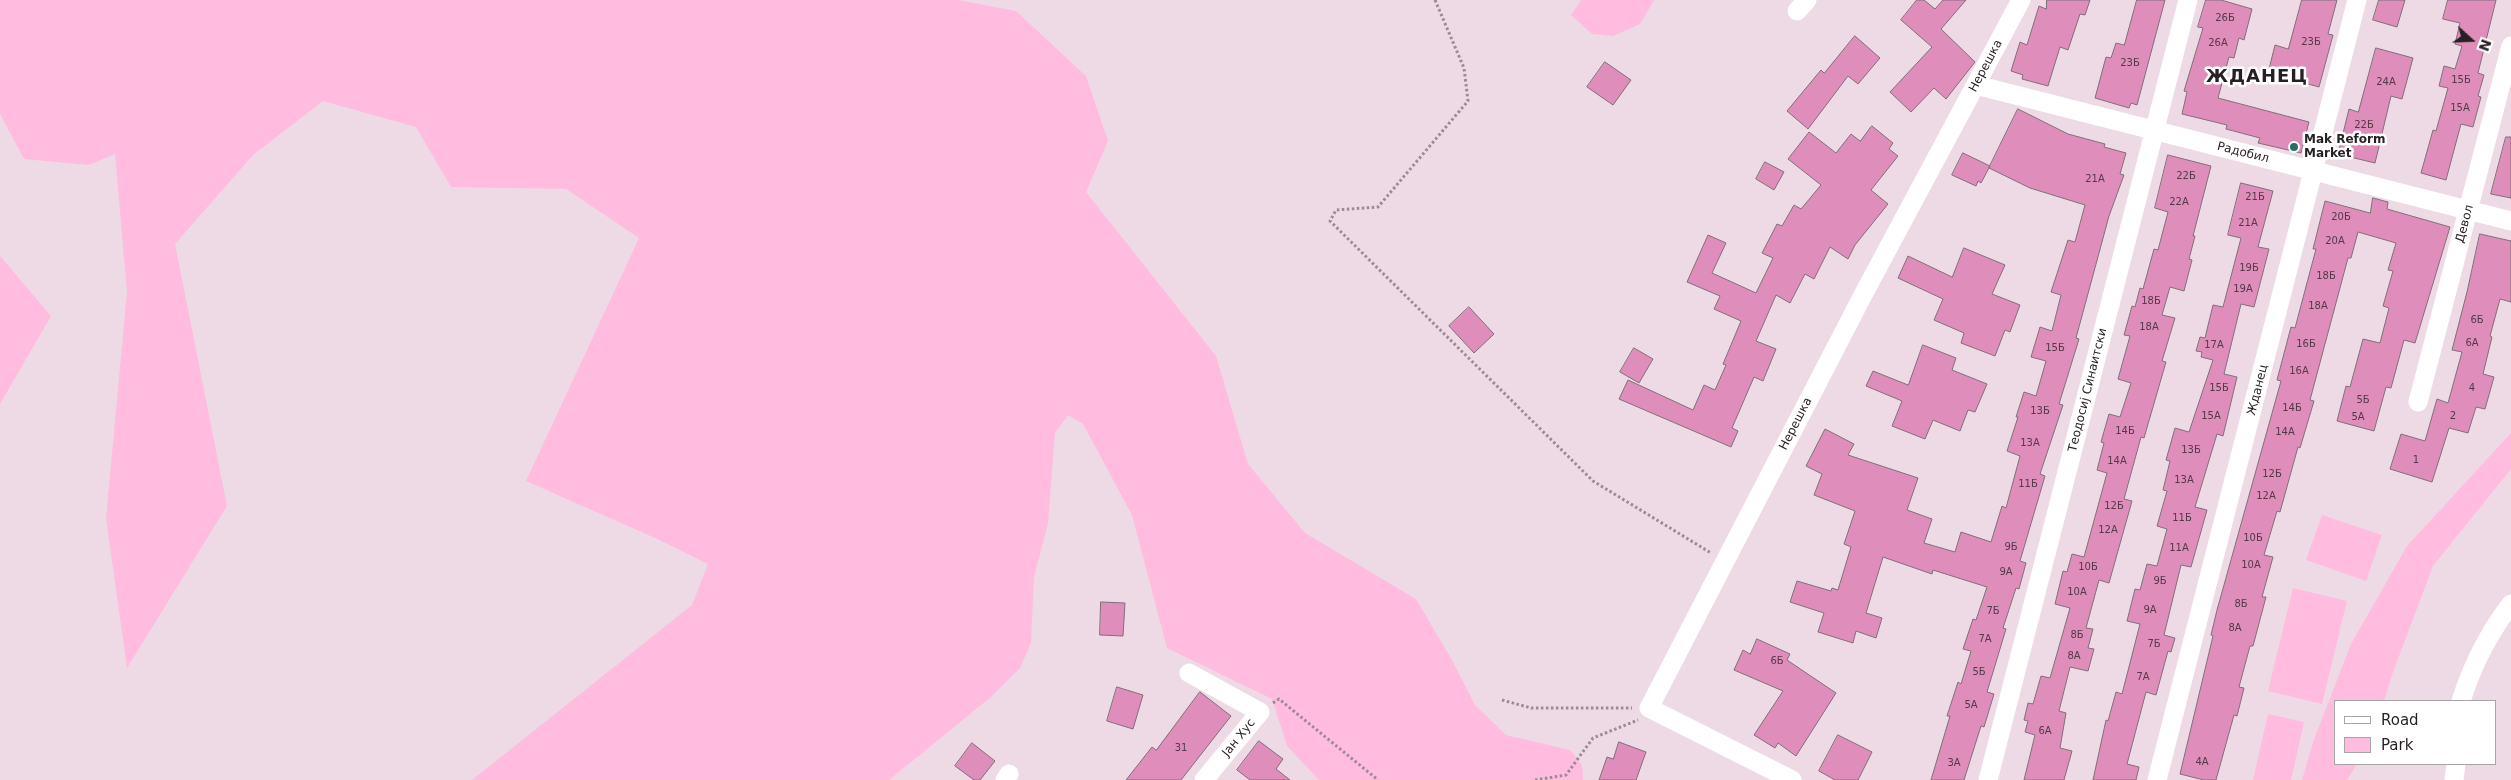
<!DOCTYPE html>
<meta charset="utf-8">
<style>
body{margin:0}
#map{position:relative;width:2511px;height:780px;overflow:hidden;background:#eedae4;font-family:"DejaVu Sans",sans-serif}
canvas{display:block}
.legend{position:absolute;left:2334px;top:700px;width:162px;height:65px;box-sizing:border-box;background:#fff;border:1px solid #a8a5a7;margin:0;padding:6px 9px;list-style:none;font-size:15px;color:#261f23}
.legend li{display:flex;align-items:center;gap:10px;height:25px}
.legend b{width:25px;border:1px solid #a8a5a7}
.north{position:absolute;left:2446px;top:15px;width:50px;height:50px;-webkit-text-stroke:4px #fff;paint-order:stroke;rotate:110deg;font-size:14px;font-weight:700;line-height:20px;text-align:center;color:#261f23}
.north::after{content:'';display:block;margin:auto;width:18px;height:22px;background:#261f23;clip-path:polygon(50% 0,100% 100%,50% 72%,0 100%)}
</style>
<div id="map">
<canvas width="2511" height="780"></canvas>
<ul class="legend">
<li><b style="height:6px;background:#fff"></b>Road</li>
<li><b style="height:14px;background:#ffbcdf"></b>Park</li>
</ul>
<div class="north">N</div>
</div>
<script>
const ctx = document.querySelector('canvas').getContext('2d');
ctx.lineJoin = 'round';
function fill(path, color) { ctx.fillStyle = color; ctx.fill(path, 'evenodd'); }
function strokePath(path, color, width, dash) { ctx.strokeStyle = color; ctx.lineWidth = width; ctx.lineCap = dash ? 'butt' : 'round'; ctx.setLineDash(dash || []); ctx.stroke(path); }
function label(font, color, halo, rows, align = 'center') {
  ctx.font = font + ' "DejaVu Sans",sans-serif'; ctx.lineWidth = 5; ctx.setLineDash([]); ctx.textBaseline = 'middle'; ctx.strokeStyle = halo; ctx.fillStyle = color; for (const [text, x, y, turn = 0] of rows) {
    ctx.save(); ctx.translate(x, y); ctx.rotate((+turn || 0) * Math.PI / 180); ctx.textAlign = isNaN(turn) ? turn : align; if (halo) ctx.strokeText(text, 0, 0); ctx.fillText(text, 0, 0); ctx.restore();
  }
}
const green = new Path2D(`
 M0 0H958L1016 11 1086 76 1108 141 1086 192 1216 356 1248 464 1305 533 1416 599 1452 660 1475 705 1506 735 1570 750 1582 765 1583 780H1319L1287 746 1272 699 1167 648 1132 515 1083 424 1068 415 1055 433 1048 523 1034 577 1031 643 1020 668 991 697 889 780H472L692 605 708 564 655 538 526 481 639 238 566 189 451 187 416 127 323 101 253 155 175 244 227 506 127 668 106 518 127 292 115 154 89 165 24 159 0 114Z
 M1581 0H1654L1640 24 1613 36 1592 34 1571 15Z
 M0 256 51 316 0 404Z
 M2511 433V469L2433 566 2393 672 2384 701H2335V764H2357L2347 780H2302L2313 742 2351 644 2407 546Z
 M2322 515 2382 535 2366 581 2306 560Z
 M2293 588 2347 601 2322 704 2268 691Z
 M2268 714 2304 722 2291 780H2253Z`);
const building = new Path2D(`
 M1917 0H1924L1935 9 1943 0H1966L1941 29 1975 62 1946 99 1934 88 1911 112 1890 92 1932 47 1901 20Z
 M2047 0H2090L2085 15 2080 14 2068 50 2060 47 2048 86 2022 79 2023 75 2011 71 2020 42 2027 45 2039 6 2046 9Z
 M2137 0H2165L2137 105 2131 103 2129 108 2095 98 2106 57 2111 58 2116 43 2124 45Z
 M2206 0H2221L2252 9 2244 40 2239 38 2234 58 2229 57 2218 98 2309 122 2301 153 2258 143 2260 138 2226 129 2227 125 2182 114 2187 92 2184 91 2203 28 2198 27Z
 M2302 0H2337L2328 34 2333 35 2319 87 2268 73 2275 45 2288 49Z
 M2379 0H2405L2397 27 2373 20Z
 M2448 0H2496L2478 73 2484 75 2478 96 2481 97 2473 127 2461 124 2446 180 2421 173 2433 130 2436 131 2448 88 2439 86 2444 66 2455 69 2462 46 2455 44 2460 23 2443 19Z
 M1855 36 1880 58 1858 84 1848 76 1808 129 1787 111 1821 70 1824 73Z
 M2376 48 2413 58 2402 99 2391 96 2375 163 2338 154 2349 109 2358 112Z
 M1605 62 1631 80 1613 105 1587 87Z
 M2018 109 2068 134 2105 144 2104 147 2126 153 2120 174 2124 175 2109 216 2076 338 2079 339 2059 404 2063 405 2040 474 2045 476 2020 561 2026 563 2019 589 2016 588 2003 628 2006 629 1987 692 1994 694 1984 727 1981 726 1964 780H1931L1950 716H1947L1958 682 1961 684 1971 651 1963 649 1973 619 1976 620 1987 587 1933 570 1932 574 1883 557 1866 613 1882 618 1876 638 1856 631 1853 643 1818 632 1824 613 1790 602 1797 581 1831 591 1832 588 1838 590 1851 547 1844 544 1855 511 1814 495 1822 474 1806 466 1825 429 1854 444 1848 455 1918 478 1907 510 1932 519 1924 543 1955 552 1961 532 1991 542 2002 506 2006 508 2020 456 2007 451 2018 417H2016L2024 392 2036 396 2046 361 2031 357 2040 327 2052 331 2061 295 2051 292 2068 240 2075 242 2085 205 2030 188 1989 168Z
 M1872 126 1893 143 1889 149 1898 156 1871 190 1888 204 1855 245 1848 259 1830 247 1814 279 1805 274 1790 303 1776 295 1756 341 1776 349 1763 381 1754 377 1732 428 1738 431 1731 447 1619 399 1628 380 1693 410 1704 385 1715 390 1726 365 1723 364 1741 321 1714 309 1720 296 1687 282 1708 235 1726 243 1712 273 1756 293 1773 258 1762 253 1777 224 1782 226 1794 205 1801 209 1821 185 1788 159 1809 132 1836 153 1851 134 1860 141Z
 M2506 137H2511V198L2491 194Z
 M1963 153 1990 166 1981 183 1978 181 1976 186 1952 175Z
 M2168 155 2211 166 2193 236H2195L2189 259 2192 260 2184 291 2170 287 2162 315 2175 318 2162 361 2166 362 2144 438 2141 437 2124 499 2132 501 2109 583 2099 580 2086 628 2093 629 2088 648 2094 649 2088 671 2070 667 2059 711 2066 713 2060 748 2072 751 2064 780H2024L2035 735 2025 732 2028 721 2024 720 2028 703 2033 704 2041 676 2050 678 2070 608 2055 604 2063 571 2067 572 2072 554 2084 557 2107 473 2097 470 2104 443 2101 442 2109 414 2120 417 2131 383 2118 379 2130 336 2124 335 2132 306 2135 307 2140 288 2143 289 2154 249 2158 250 2168 212 2155 208Z
 M1765 162 1784 172 1774 190 1756 179Z
 M2241 183 2273 191 2258 247 2269 249 2254 307 2241 304 2224 374 2237 377 2223 436 2217 434 2195 507 2207 510 2191 567 2181 565 2164 635 2175 638 2171 652 2168 651 2156 695 2146 692 2127 764 2139 767 2136 780H2093L2106 720 2108 721 2116 692 2122 694 2140 624 2127 621 2135 589 2140 590 2147 564 2157 566 2167 529 2157 526 2167 491 2163 490 2170 461 2166 460 2175 428 2189 432 2213 360 2201 357 2202 352 2196 351 2200 337 2205 338 2213 305 2223 307 2241 238 2228 235Z
 M2373 198 2388 202 2387 209 2450 227 2415 343 2404 340 2391 388 2386 387 2374 431 2337 421 2346 386 2350 387 2363 339 2380 343 2389 308 2383 306 2393 271 2388 270 2396 243 2358 232 2351 258H2348L2310 400 2314 401 2300 448 2298 447 2280 512 2277 511 2264 555 2273 557 2262 597H2266L2253 646H2250L2239 687 2244 688 2237 716 2234 715 2216 780H2204L2180 774 2213 636 2211 635 2217 610 2281 381 2277 380 2291 327 2295 328 2316 249H2313L2325 201 2370 213Z
 M2480 234 2511 241V302L2500 299 2490 336 2492 337 2483 374 2494 377 2485 409 2476 407 2468 433 2449 428 2432 482 2390 469 2401 434 2425 441 2437 399 2448 403 2462 352 2452 350 2467 292Z
 M1964 248 2005 265 1992 294 2020 305 2010 332 2005 330 1995 356 1961 343 1964 333 1934 320 1943 299 1898 278 1908 256 1952 277Z
 M1469 307 1494 334 1474 353 1449 326Z
 M1923 345 1956 358 1952 370 1987 384 1975 412 1968 410 1960 431 1933 420 1925 439 1892 426 1902 401 1866 386 1873 371 1908 385Z
 M1634 348 1653 359 1639 383 1620 372Z
 M1101 602 1125 603 1123 636 1100 635Z
 M1757 639 1790 654 1787 660 1836 693 1796 756 1778 743 1775 748 1754 735 1783 691 1734 670 1743 650 1750 654Z
 M1117 687 1143 695 1133 729 1107 721Z
 M1200 692 1231 716 1181 780H1126L1152 747 1156 750Z
 M1838 735 1872 752 1858 780H1835L1819 771Z
 M1259 741 1283 759 1276 769 1290 780H1250L1237 770Z
 M1619 742 1646 752 1636 780H1599L1607 757 1613 759Z
 M972 743 995 761 980 780H974L955 766Z`);
const path = new Path2D(`
 M1435 0 1464 68 1468 101 1378 207 1336 210 1330 221 1593 481 1711 553
 M1502 700 1531 708H1632
 M1273 703 1279 699 1378 780
 M1535 780 1566 775 1593 738 1638 720`);
const street = new Path2D(`
 M1797 11 1807 0
 M1976 85 2511 221
 M2418 402 2511 46
 M1189 673 1260 712 1204 780
 M2461 701C2472 666 2488 634 2511 604
 M1005 780 1009 774
 M1792 780 1649 708 1863 295 2021 0
 M1988 780 2188 0
 M2157 780 2357 0
 M2454 780 2456 764`);
const markers = [
 [2294,147,5,"#277068"]
];
const numberNames = [
 ["26Б",2225,18],
 ["23Б",2311,42],
 ["26А",2218,43],
 ["23Б",2130,63],
 ["15Б",2461,80],
 ["24А",2386,82],
 ["15А",2460,108],
 ["22Б",2364,125],
 ["22Б",2186,176],
 ["21А",2095,179],
 ["21Б",2255,197],
 ["22А",2179,202],
 ["20Б",2341,217],
 ["21А",2248,223],
 ["20А",2335,241],
 ["19Б",2249,268],
 ["18Б",2326,276],
 ["19А",2243,289],
 ["18Б",2151,301],
 ["18А",2318,306],
 ["6Б",2477,320],
 ["18А",2149,327],
 ["6А",2472,343],
 ["16Б",2306,344],
 ["17А",2214,345],
 ["15Б",2055,348],
 ["16А",2299,371],
 ["15Б",2219,388],
 ["4",2472,388],
 ["5Б",2363,400],
 ["14Б",2292,408],
 ["13Б",2040,411],
 ["15А",2211,416],
 ["2",2453,416],
 ["5А",2358,417],
 ["14Б",2125,431],
 ["14А",2285,432],
 ["13А",2030,443],
 ["13Б",2191,450],
 ["1",2416,460],
 ["14А",2117,461],
 ["12Б",2272,474],
 ["13А",2184,480],
 ["11Б",2028,484],
 ["12А",2266,496],
 ["12Б",2114,506],
 ["11Б",2182,518],
 ["12А",2108,530],
 ["10Б",2253,538],
 ["9Б",2011,547],
 ["11А",2179,548],
 ["10А",2251,565],
 ["10Б",2088,567],
 ["9А",2006,572],
 ["9Б",2160,581],
 ["10А",2077,592],
 ["8Б",2241,604],
 ["9А",2150,610],
 ["7Б",1993,611],
 ["8А",2235,628],
 ["8Б",2077,635],
 ["7А",1985,639],
 ["7Б",2154,644],
 ["8А",2074,656],
 ["6Б",1777,661],
 ["5Б",1979,672],
 ["7А",2143,677],
 ["5А",1971,705],
 ["6A",2045,731],
 ["31",1181,748],
 ["4А",2202,762],
 ["3А",1954,763]
];
const streetNames = [
 ["Нерешка",1986,66,-62],
 ["Радобил",2243,153,14],
 ["Девол",2465,224,-75],
 ["Теодосиј Синаитски",2088,390,-76],
 ["Жданец",2258,390,-76],
 ["Нерешка",1796,424,-63],
 ["Јан Хус",1239,738,-51]
];
const poiNames = [
 ["Mak Reform",2304,140],
 ["Market",2304,154]
];
const districtNames = [
 ["ЖДАНЕЦ",2257,77]
];
fill(green, '#ffbcdf');
fill(building, '#df8dba');
strokePath(building, '#806f78', 1);
strokePath(path, '#9a8b93', 3, [2.5, 2.5]);
strokePath(street, '#fff', 19);
for (const [x, y, r, color] of markers) { const dot = new Path2D(); dot.arc(x, y, r, 0, 2 * Math.PI); ctx.fillStyle = color; ctx.fill(dot); strokePath(dot, '#fff', 2); }
label('10px', '#543a49', null, numberNames);
label('12px', '#261f23', '#fff', streetNames);
label('bold 12px', '#261f23', '#fff', poiNames, 'left');
ctx.letterSpacing = '1px';
label('bold 18px', '#261f23', '#fff', districtNames);
ctx.letterSpacing = '0px';
</script>
